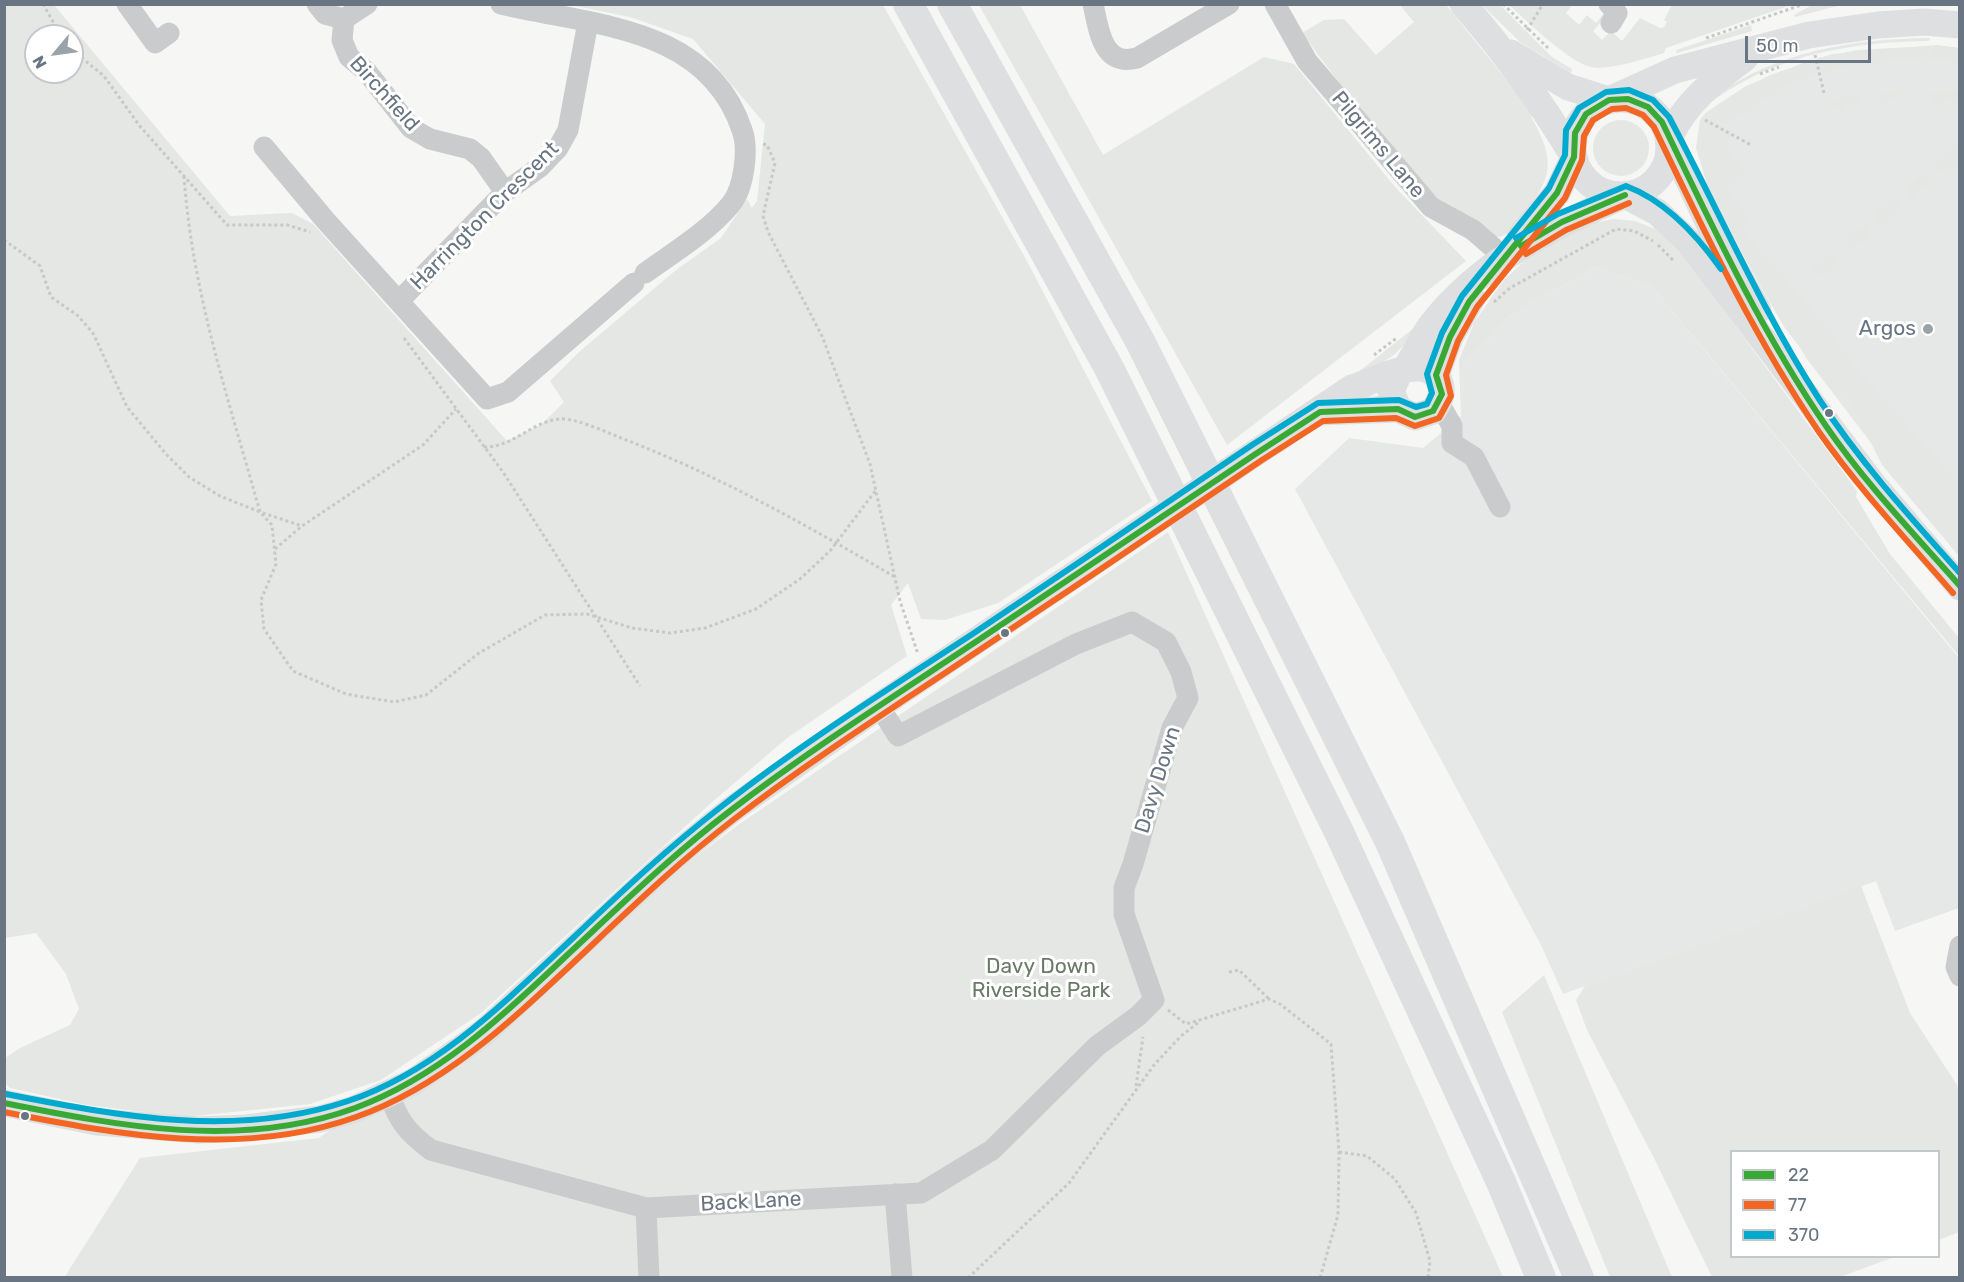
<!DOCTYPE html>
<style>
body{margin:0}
#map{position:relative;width:1964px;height:1282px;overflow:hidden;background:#f6f6f5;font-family:Rubik,sans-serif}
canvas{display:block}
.frame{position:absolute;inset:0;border:6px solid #697582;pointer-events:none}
.legend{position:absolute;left:1730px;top:1150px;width:210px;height:108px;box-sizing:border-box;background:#fff;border:2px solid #c3c8cd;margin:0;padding:8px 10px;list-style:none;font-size:18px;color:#697582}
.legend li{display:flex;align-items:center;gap:12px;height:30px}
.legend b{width:30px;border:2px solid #c3c8cd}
.north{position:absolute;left:24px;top:24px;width:60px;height:60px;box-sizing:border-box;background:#fff;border:2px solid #c3c8cd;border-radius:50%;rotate:241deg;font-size:16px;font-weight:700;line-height:24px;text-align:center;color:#697582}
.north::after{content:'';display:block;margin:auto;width:21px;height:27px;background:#9aa2aa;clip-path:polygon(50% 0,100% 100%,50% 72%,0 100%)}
.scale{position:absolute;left:1745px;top:36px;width:126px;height:27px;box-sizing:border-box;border:3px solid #697582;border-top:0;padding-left:8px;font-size:18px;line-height:21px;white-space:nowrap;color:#697582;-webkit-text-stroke:4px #fff;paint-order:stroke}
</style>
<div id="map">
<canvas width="1964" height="1282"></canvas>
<div class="frame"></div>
<ul class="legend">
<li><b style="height:8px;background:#39a935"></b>22</li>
<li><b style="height:8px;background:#f26522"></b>77</li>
<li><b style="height:8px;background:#00a9ce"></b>370</li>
</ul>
<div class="north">N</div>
<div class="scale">50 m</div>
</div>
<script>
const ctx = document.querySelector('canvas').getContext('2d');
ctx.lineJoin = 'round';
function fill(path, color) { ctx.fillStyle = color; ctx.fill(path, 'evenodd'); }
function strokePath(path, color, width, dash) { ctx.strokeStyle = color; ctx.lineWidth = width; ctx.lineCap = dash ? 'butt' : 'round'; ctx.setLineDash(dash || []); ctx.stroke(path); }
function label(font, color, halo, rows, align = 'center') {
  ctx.font = font + ' Rubik,sans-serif'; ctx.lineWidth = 6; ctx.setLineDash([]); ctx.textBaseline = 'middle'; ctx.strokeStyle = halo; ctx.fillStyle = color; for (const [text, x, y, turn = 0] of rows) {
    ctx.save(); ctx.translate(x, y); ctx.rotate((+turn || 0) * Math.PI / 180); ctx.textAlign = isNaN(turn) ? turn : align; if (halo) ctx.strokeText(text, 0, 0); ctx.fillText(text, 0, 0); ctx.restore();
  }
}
const built = new Path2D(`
 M1936 45 1959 48V548L1878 452 1806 358 1711 186 1715 110 1742 90 1770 75 1832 54Z
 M1596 267 1652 287 1959 658V908L1895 931 1876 881 1563 994 1541 945 1295 489 1349 438 1423 448 1461 416 1462 365 1509 316Z`);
const green = new Path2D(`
 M4 5H54L230 216 292 213 313 224 507 441 542 424 564 402 550 381 579 352 676 270 721 238 747 199 752 208 757 201 765 124 693 39 630 17 571 5H883L1028 263 1152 501 998 603 945 620 921 619 908 583 891 605 907 656 787 738 711 803 481 1013 381 1080 310 1104 185 1117 87 1105 10 1088 5 1083V1058L20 1048 70 1025 79 1009 66 974 36 933 5 938ZM36 36H72V72H36Z
 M979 5H1020L1103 155 1264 57 1294 64 1395 187 1466 261 1227 445Z
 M1400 5H1446L1534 114 1531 117C1557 162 1552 179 1521 217 1514 226 1509 236 1497 237L1434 199 1361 112 1302 33 1324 20 1344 19 1376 55 1414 22Z
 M1482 5H1500L1552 57 1572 69 1571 73 1520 42Z
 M1509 5H1572L1566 13 1579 25 1587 15 1596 23 1607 10 1610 12 1593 31 1602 40 1611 31 1622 41 1640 18 1660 28 1664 27 1667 22 1664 20 1672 5H1791L1666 48 1664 53C1647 58 1608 71 1591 67 1570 63 1526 20 1509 5Z
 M1812 5 1841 4V5L1795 17 1794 15Z
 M1751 25 1752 31 1677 53 1676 50Z
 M1930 38 1929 41C1852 42 1780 54 1715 99L1714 96C1779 51 1852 39 1930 38Z
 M1936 45 1959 48V62L1928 59Z
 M1930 46 1923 58 1864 63 1821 71 1818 58 1858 50Z
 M1813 59 1816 73 1775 91 1723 126 1731 136 1722 144 1745 171 1725 189 1750 219 1740 228 1836 338 1833 341 1852 363 1845 374 1844 392 1838 397 1785 328 1746 261 1709 190 1696 148 1700 120 1705 113 1746 86Z
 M1904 91 1896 100 1892 96 1883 104 1877 96 1879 93Z
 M1929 91 1958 93 1959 95 1950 103 1946 98 1937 106 1927 94Z
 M1857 96 1860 99 1851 107 1847 103 1838 111 1832 104 1833 100Z
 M1593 148a28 28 0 1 1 56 0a28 28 0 1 1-56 0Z
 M1953 148 1959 158 1942 173 1934 164Z
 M1923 174 1930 182 1912 198 1905 189Z
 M1893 199 1901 208 1882 224 1874 215Z
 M1614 219 1635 221 1655 229 1658 226 1670 237 1857 491 1856 497 1890 554 1959 638V656L1652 287 1596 267 1509 316 1462 365 1461 416 1459 360 1474 323 1503 281 1534 252 1593 223Z
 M1863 225 1871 234 1852 250 1845 241Z
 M1831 253 1838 261 1820 277 1812 269Z
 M1415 327C1398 358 1388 360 1356 374Z
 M1853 365 1959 484V556L1882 465 1846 393 1848 370Z
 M1168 532 1503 1277 64 1278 140 1158 319 1138 738 825Z
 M1861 886 1910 1013 1957 1085 1959 1094V1232L1939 1240 1938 1152H1732V1256L1894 1257 1840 1277H1712L1654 1158 1587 1030 1576 1000 1585 986Z
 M1544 975 1672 1277H1610L1502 1012Z`);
const path = new Path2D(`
 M43 4 61 36
 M1503 4 1548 48
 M1527 30 1543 4
 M1706 38 1804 4
 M72 50 104 76 139 125 227 225H287L310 232
 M1815 55 1824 93
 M1760 74 1779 67
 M1705 120 1751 145
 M763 144 767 145 775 163 763 216 768 232 822 336 870 464 900 601 918 654
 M184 176C192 292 229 401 260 512L302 526
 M4 240 40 266 51 297 77 315 93 333 127 407 166 454 189 477 220 496 260 512 272 525 276 564 261 600 264 629 293 671 346 694 394 702 426 695 479 653 545 615 587 614 632 628 670 633 705 628 756 609 800 579 830 551 876 490
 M1658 245 1675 262
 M1494 302 1510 288 1616 229 1634 231 1653 241
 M404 338 503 472 640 686
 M1374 355 1398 337
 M484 447C514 447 532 421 560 419 576 418 606 432 621 438 718 475 806 525 895 577
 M275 549 302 526 423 445 456 409
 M1229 972 1239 970 1269 999
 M1168 1010 1186 1024 1269 999 1280 1004 1331 1044 1339 1152 1338 1215 1320 1278
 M1136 1086 1143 1037
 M1339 1152 1367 1156 1395 1179 1416 1213 1430 1261 1428 1278
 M968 1278 1069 1183 1154 1065 1181 1036 1199 1022`);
const minor = new Path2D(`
 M127 4 155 43 169 33
 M317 4 325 14 344 19 342 40 349 57 367 72 411 128 430 139 470 149 481 158 505 192
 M501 4C592 26 707 25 742 130 749 149 744 188 731 204 708 232 674 252 645 273
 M1093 4C1099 30 1102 67 1137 58L1229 4
 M1275 4 1307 61 1431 207 1473 230 1504 257
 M1609 4 1617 13 1611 23
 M344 19 367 4
 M264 147 326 221 487 399 508 392 634 283
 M399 301 505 192 540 167 558 148 568 130 588 22
 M1439 403 1452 426V443L1474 457 1500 507
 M1960 946 1956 967 1960 976
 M389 1094C399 1122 407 1132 431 1150L646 1208 921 1193 992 1150 1097 1046 1138 1016 1154 1000 1124 914V888L1133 864 1172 728 1188 698 1181 672 1166 642 1132 622 1076 644 898 736 879 706
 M895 1194 902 1278
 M646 1208 649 1278`);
const major = new Path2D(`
 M1463 4C1505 52 1541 102 1574 157
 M1511 53 1568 87 1609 100
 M1573 147a48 48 0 1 1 96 0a48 48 0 1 1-96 0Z
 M1609 100 1675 70 1809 35 1878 25 1924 22 1960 25
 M1669 138 1712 230 1758 310
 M1669 138C1686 102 1712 82 1745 58
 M1625 195 1657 212 1689 242 1872 483 1960 587
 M1520 237 1557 193 1574 157
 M1406 368C1415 354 1422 337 1432 324 1482 260 1553 227 1625 195
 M1436 375 1450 337 1472 298
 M1320 412 1398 409
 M4 1103 97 1122 199 1130 246 1128 320 1119 355 1109 413 1082 481 1035 671 859 731 810 879 706 1352 388C1375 381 1425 352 1439 380 1444 392 1440 401 1433 411L1415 417 1398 409 1391 391 1399 373`);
const highway = new Path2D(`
 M908 4 1110 370 1338 830 1501 1182 1541 1278
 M952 4 1141 343 1390 842 1579 1278`);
const bus1 = new Path2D(`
 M1521 246 1562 222 1625 195
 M4 1103C119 1126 241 1150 355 1108 437 1078 502 1017 564 958 618 908 671 856 730 811 811 749 896 695 980 639 1073 577 1165 515 1257 453L1320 412 1398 409 1415 417 1433 411 1442 394 1436 375 1450 337 1469 302 1557 193 1574 157 1575 133 1586 114 1609 100 1628 99 1648 107 1662 122C1712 226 1761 331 1826 426 1865 483 1914 534 1960 586`);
const bus2 = new Path2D(`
 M1526 254 1566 230 1629 203
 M4 1112C120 1135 241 1158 356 1117 441 1087 508 1024 573 963 625 914 676 864 733 820 812 759 896 706 978 651 1073 588 1168 524 1262 460L1323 421 1396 418 1415 426 1439 418 1451 396 1446 375 1458 341 1477 307 1565 198 1582 160 1584 136 1593 120 1612 109 1626 108 1643 115 1654 127C1704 231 1754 337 1819 432 1859 489 1907 540 1953 593`);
const bus3 = new Path2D(`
 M1516 238 1558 214 1626 186C1666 201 1697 235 1721 269
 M6 1094C119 1116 235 1139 348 1101 437 1071 506 1001 573 938 621 892 669 847 722 806 801 744 887 690 971 635 1065 572 1158 509 1252 445L1318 403 1399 400 1416 407 1427 404 1432 393 1427 374 1442 333 1462 296 1549 188 1565 155 1566 130 1579 108 1606 92 1629 90 1653 100 1669 117C1719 211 1761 309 1819 399 1860 462 1910 517 1960 573`);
const markers = [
 [1928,329,6,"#9aa2aa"],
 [1829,413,5,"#697582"],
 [1005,633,5,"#697582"],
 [25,1116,5,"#697582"]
];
const streetNames = [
 ["Birchfield",384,94,48],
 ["Pilgrims Lane",1378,145,50],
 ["Harrington Crescent",485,216,-45],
 ["Davy Down",1158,780,-73],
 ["Back Lane",751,1202,-3]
];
const poiNames = [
 ["Argos",1916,329]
];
const parkNames = [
 ["Davy Down",1041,967],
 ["Riverside Park",1041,991]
];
fill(built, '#e6e7e7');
fill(green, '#e4e7e3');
strokePath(path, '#c7c8c9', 3, [3, 3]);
strokePath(minor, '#cacbcc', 21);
strokePath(major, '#dedfe0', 27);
strokePath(highway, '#dedfe0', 30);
strokePath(bus1, '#39a935', 6);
strokePath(bus2, '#f26522', 6);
strokePath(bus3, '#00a9ce', 6);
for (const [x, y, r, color] of markers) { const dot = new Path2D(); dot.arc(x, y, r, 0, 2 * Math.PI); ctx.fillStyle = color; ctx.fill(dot); strokePath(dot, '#fff', 2); }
label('21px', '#697582', '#fff', streetNames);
label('21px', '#697582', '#fff', poiNames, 'right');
label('21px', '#697a67', '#fff', parkNames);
</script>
